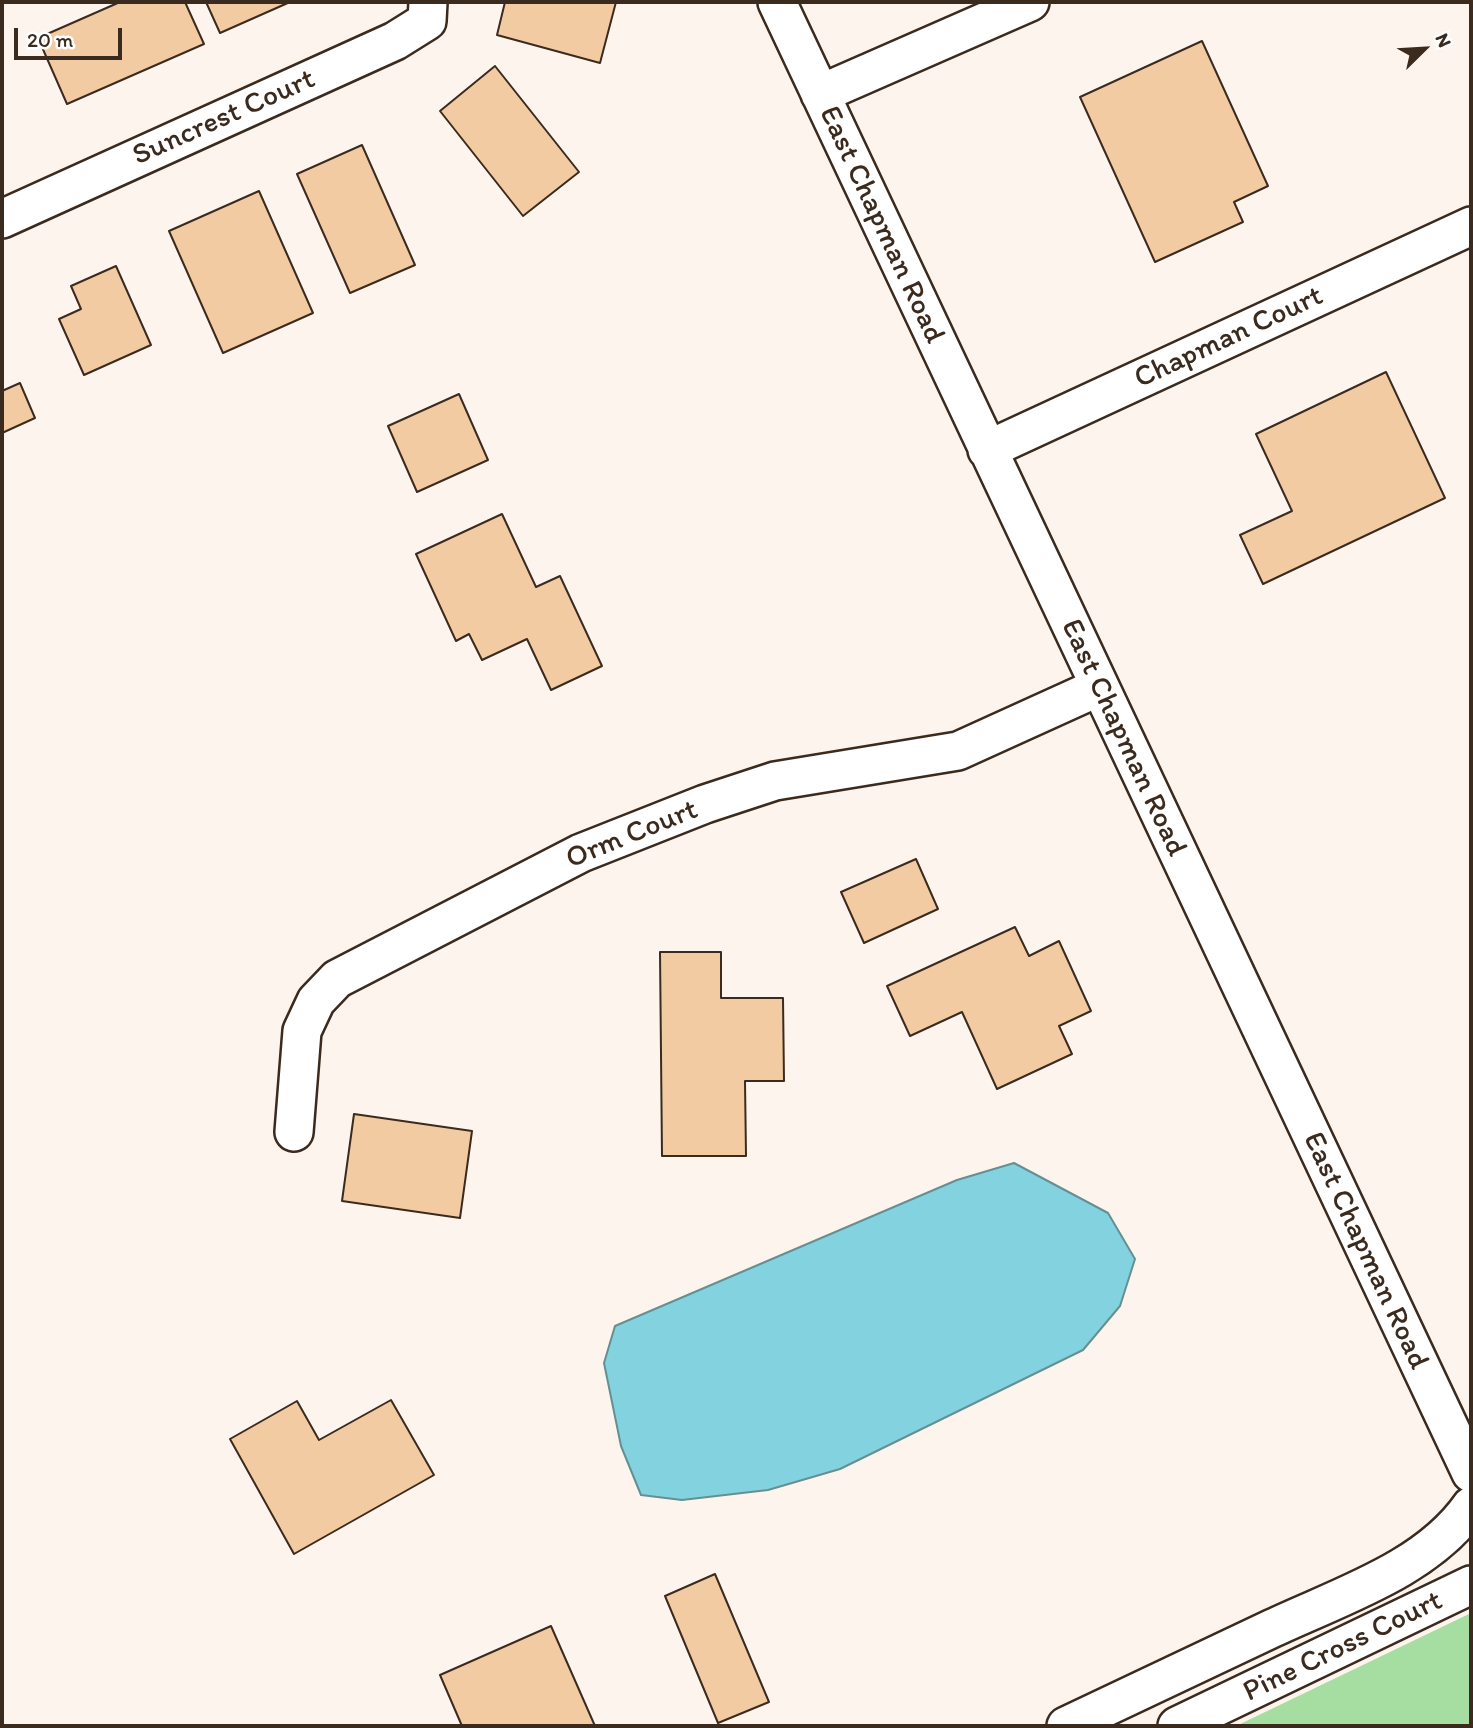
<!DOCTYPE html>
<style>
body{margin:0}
#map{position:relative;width:1473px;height:1728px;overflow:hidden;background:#fdf5ed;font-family:Itim,sans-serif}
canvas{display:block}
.frame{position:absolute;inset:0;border:4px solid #3b2a1e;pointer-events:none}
.north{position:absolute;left:1389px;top:14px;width:70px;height:70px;-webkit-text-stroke:5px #fff;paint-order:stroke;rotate:66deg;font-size:19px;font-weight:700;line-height:28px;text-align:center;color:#3b2a1e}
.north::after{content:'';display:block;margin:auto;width:24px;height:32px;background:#3b2a1e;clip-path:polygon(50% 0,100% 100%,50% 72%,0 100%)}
.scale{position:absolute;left:14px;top:28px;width:108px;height:32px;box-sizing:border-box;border:4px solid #3b2a1e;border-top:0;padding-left:9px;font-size:21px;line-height:24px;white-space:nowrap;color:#3b2a1e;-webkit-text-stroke:5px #fff;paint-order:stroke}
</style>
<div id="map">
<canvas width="1473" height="1728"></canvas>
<div class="frame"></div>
<div class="north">N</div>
<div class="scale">20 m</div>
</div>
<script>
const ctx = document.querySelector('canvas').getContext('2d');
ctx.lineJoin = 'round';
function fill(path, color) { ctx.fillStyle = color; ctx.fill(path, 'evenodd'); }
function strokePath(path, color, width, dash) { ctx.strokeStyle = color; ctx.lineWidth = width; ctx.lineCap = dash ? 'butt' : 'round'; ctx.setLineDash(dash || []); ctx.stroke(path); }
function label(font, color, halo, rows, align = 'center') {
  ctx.font = font + ' Itim,sans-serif'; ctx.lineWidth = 5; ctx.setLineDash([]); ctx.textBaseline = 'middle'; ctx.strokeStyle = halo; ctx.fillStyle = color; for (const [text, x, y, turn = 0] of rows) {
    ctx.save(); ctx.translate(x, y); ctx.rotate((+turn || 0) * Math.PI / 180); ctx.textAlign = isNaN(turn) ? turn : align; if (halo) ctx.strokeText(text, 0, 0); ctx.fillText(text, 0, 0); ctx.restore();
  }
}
const green = new Path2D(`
 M1471 1613V1726H1236Z`);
const water = new Path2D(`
 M1014 1163 1108 1213 1135 1259 1120 1306 1083 1350 840 1469 768 1490 682 1500 641 1495 621 1446 604 1363 615 1326 957 1180Z`);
const building = new Path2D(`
 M120 2H185L204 44 67 104 38 38Z
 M206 2H290L220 33Z
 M505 2H616L600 63 497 35Z
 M1202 41 1268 186 1234 202 1243 222 1155 262 1080 97Z
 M495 66 579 172 523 216 440 111Z
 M362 145 415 265 350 293 297 174Z
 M259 191 313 313 223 353 169 231Z
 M116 266 151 345 84 375 59 319 81 309 71 286Z
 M1386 372 1445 498 1263 584 1240 535 1292 511 1256 434Z
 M20 383 35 418 2 433V391Z
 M459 394 488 460 417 492 388 426Z
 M502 514 536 587 560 576 602 666 551 690 527 639 482 660 469 634 456 641 416 554Z
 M916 859 938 909 864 943 841 892Z
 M1015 927 1029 956 1059 941 1091 1011 1059 1026 1072 1054 997 1089 962 1012 910 1036 887 986Z
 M660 952H721V998H783L784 1081H745L746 1156H662Z
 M354 1114 472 1131 460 1218 342 1201Z
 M391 1400 434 1475 294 1554 230 1439 297 1401 319 1440Z
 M715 1574 769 1702 718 1723 665 1596Z
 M551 1626 595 1726H462L440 1675Z`);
const minor = new Path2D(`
 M777 2 1471 1473
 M820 94 1030 2
 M2 219 395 41 427 21 428 2
 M987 450 1471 226
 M294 1132 302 1031 316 1001 337 979 581 853 705 804 775 781 958 751 1099 687
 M1066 1726C1135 1693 1204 1661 1273 1628 1341 1596 1427 1569 1471 1506
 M1177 1726 1471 1585`);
const streetNames = [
 ["Suncrest Court",224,118,-24],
 ["East Chapman Road",881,225,65],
 ["Chapman Court",1229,338,-25],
 ["East Chapman Road",1123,738,65],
 ["Orm Court",632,835,-22],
 ["East Chapman Road",1365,1251,65],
 ["Pine Cross Court",1343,1647,-26]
];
fill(green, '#a6dda0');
fill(water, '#83d2e0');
strokePath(water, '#668f92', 2);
fill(building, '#f3cba3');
strokePath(building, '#3b2a1e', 2);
strokePath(minor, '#3b2a1e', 42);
strokePath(minor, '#fff', 37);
label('30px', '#3b2a1e', '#fff', streetNames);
</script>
